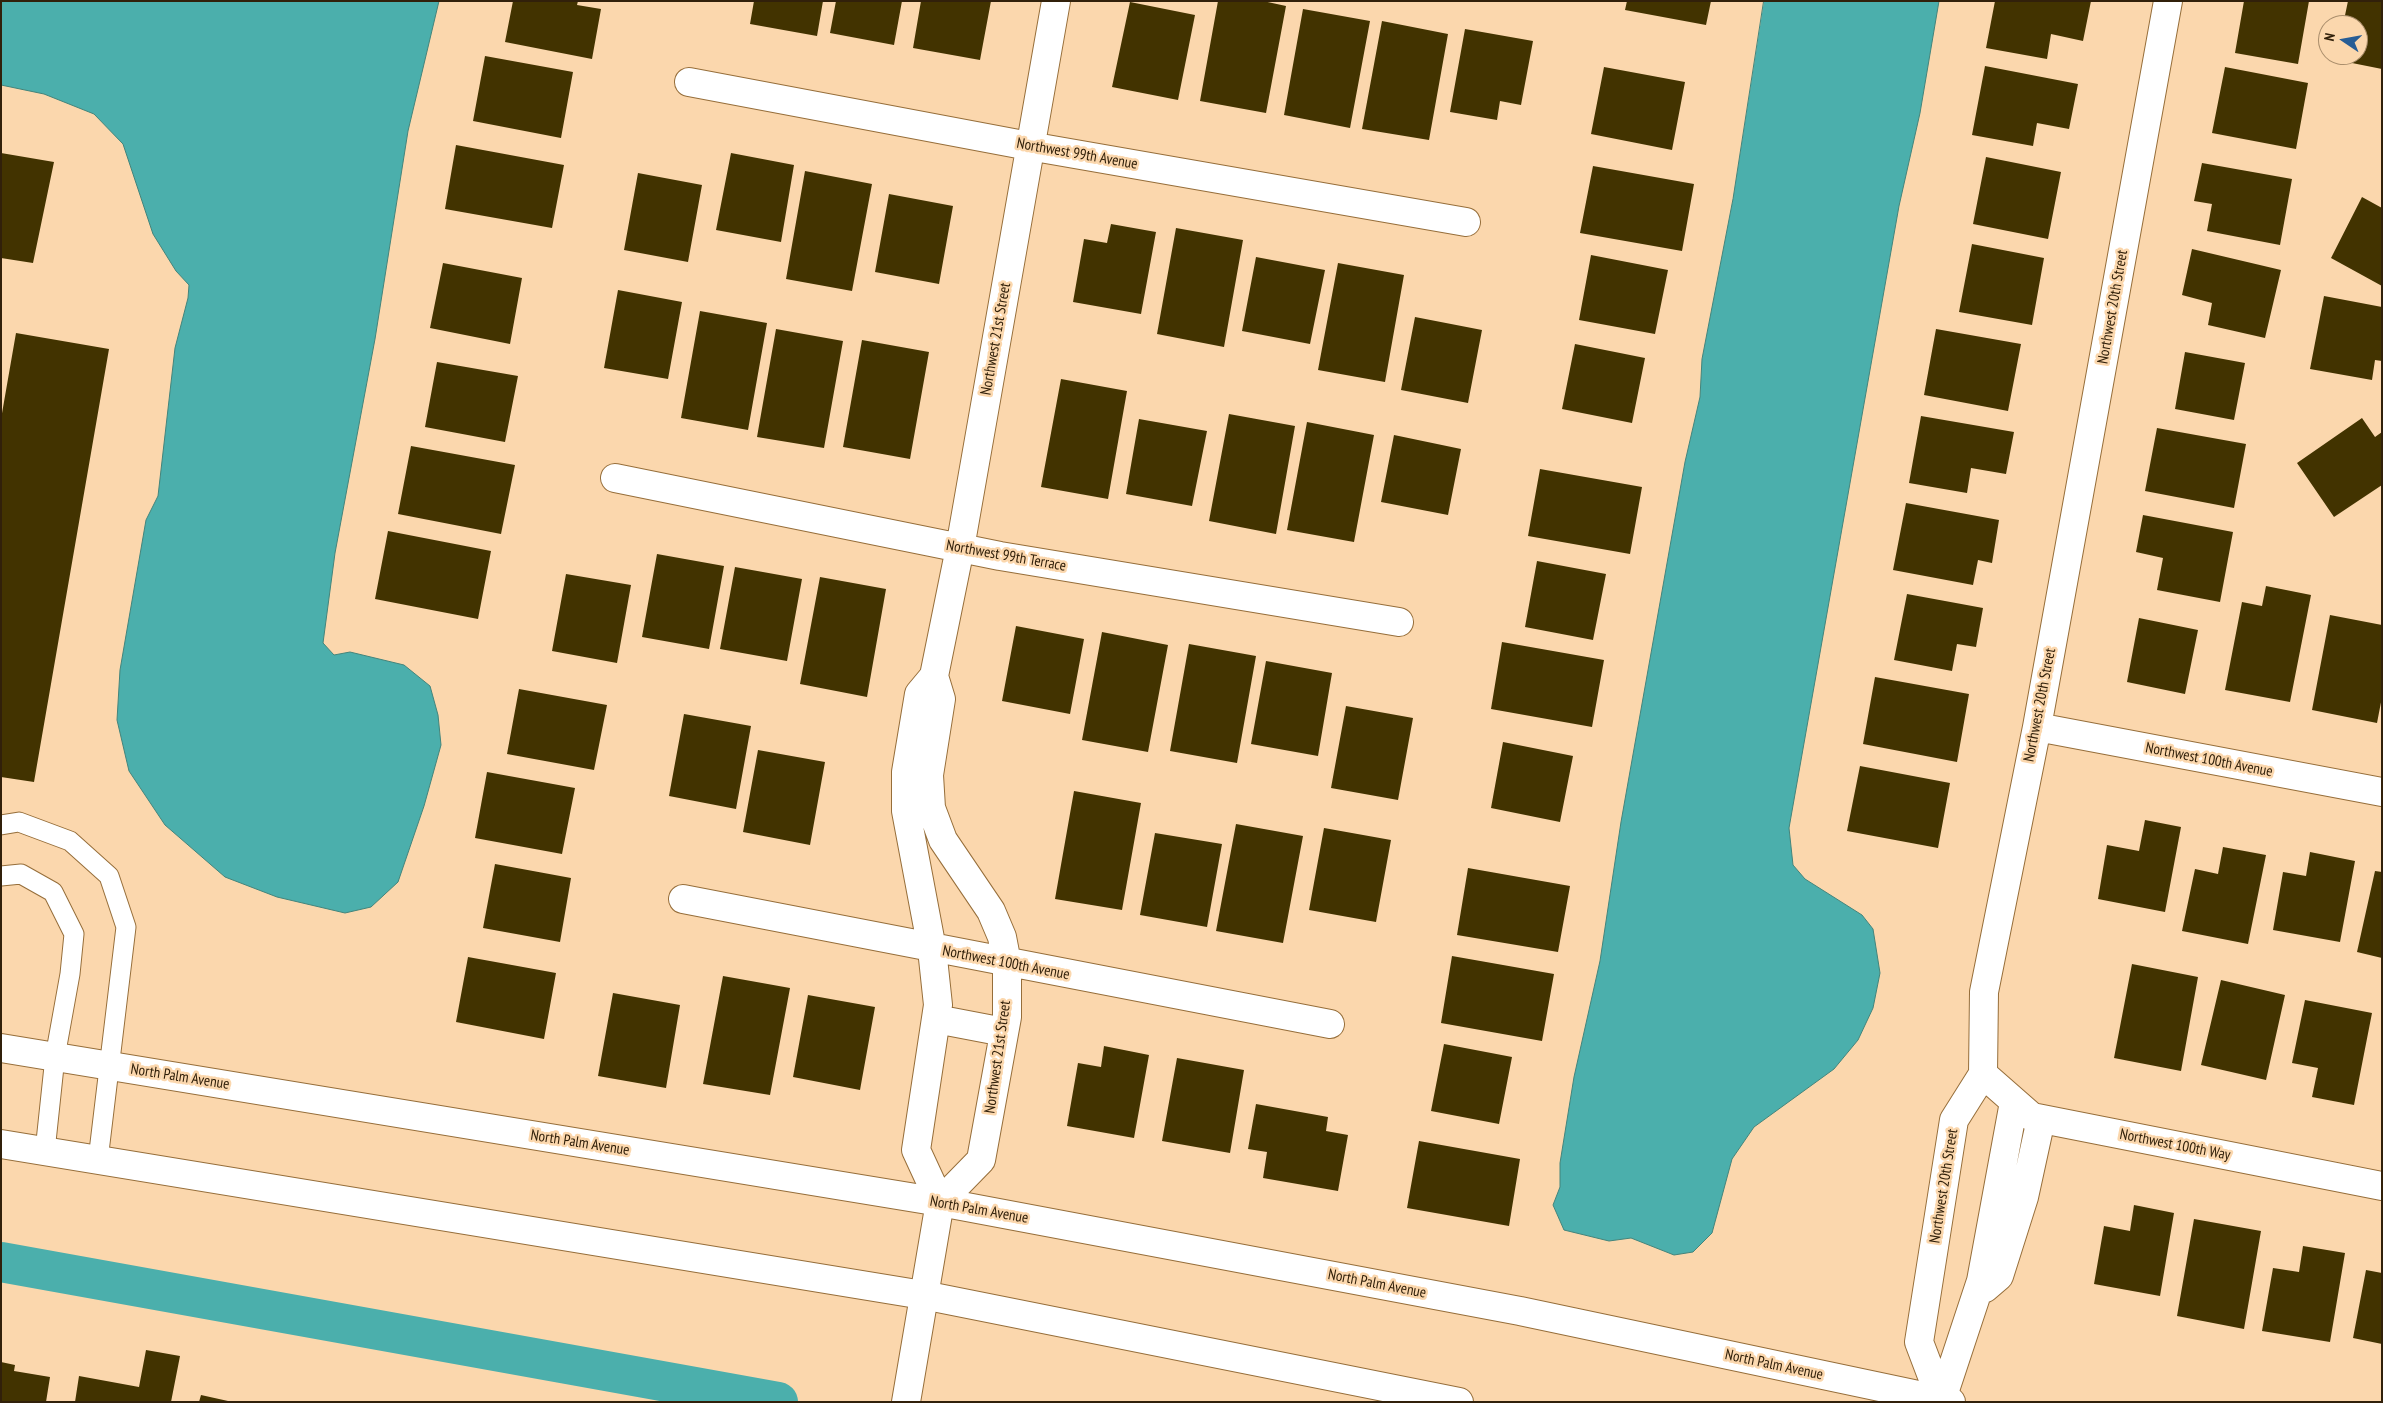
<!DOCTYPE html>
<style>
body{margin:0}
#map{position:relative;width:2383px;height:1403px;overflow:hidden;background:#fbd7ad;font-family:"PT Sans Narrow",sans-serif}
canvas{display:block}
.frame{position:absolute;inset:0;border:2px solid #31200a;pointer-events:none}
.north{position:absolute;left:2318px;top:15px;width:50px;height:50px;box-sizing:border-box;background:#fbd7ad;border:1px solid #aa8e6c;border-radius:50%;rotate:282deg;font-size:14px;font-weight:700;line-height:20px;text-align:center;color:#31200a}
.north::after{content:'';display:block;margin:auto;width:18px;height:22px;background:#275d95;clip-path:polygon(50% 0,100% 100%,50% 72%,0 100%)}
</style>
<div id="map">
<canvas width="2383" height="1403"></canvas>
<div class="frame"></div>
<div class="north">N</div>
</div>
<script>
const ctx = document.querySelector('canvas').getContext('2d');
ctx.lineJoin = 'round';
function fill(path, color) { ctx.fillStyle = color; ctx.fill(path, 'evenodd'); }
function strokePath(path, color, width, dash) { ctx.strokeStyle = color; ctx.lineWidth = width; ctx.lineCap = dash ? 'butt' : 'round'; ctx.setLineDash(dash || []); ctx.stroke(path); }
function label(font, color, halo, rows, align = 'center') {
  ctx.font = font + ' "PT Sans Narrow",sans-serif'; ctx.lineWidth = 5; ctx.setLineDash([]); ctx.textBaseline = 'middle'; ctx.strokeStyle = halo; ctx.fillStyle = color; for (const [text, x, y, turn = 0] of rows) {
    ctx.save(); ctx.translate(x, y); ctx.rotate((+turn || 0) * Math.PI / 180); ctx.textAlign = isNaN(turn) ? turn : align; if (halo) ctx.strokeText(text, 0, 0); ctx.fillText(text, 0, 0); ctx.restore();
  }
}
const water = new Path2D(`
 M1 1H439L408 131 375 339 335 553 323 643 334 655 350 652 404 665 430 686 438 715 441 745 424 806 398 882 371 907 345 913 277 897 225 877 165 825 129 771 117 720 120 670 146 520 158 496 175 348 188 298 189 285 176 271 153 234 123 144 94 114 44 94 1 85Z
 M1764 1H1939L1920 113 1899 206 1789 828 1793 865 1805 879 1862 915 1873 929 1880 973 1873 1008 1858 1040 1834 1069 1754 1127 1732 1159 1712 1233 1693 1252 1674 1255 1631 1238 1609 1241 1564 1230 1553 1205 1560 1187V1163L1574 1077 1600 961 1621 822 1685 462 1700 397 1702 359 1733 199Z`);
const canal = new Path2D(`
 M1 1262 778 1402`);
const building = new Path2D(`
 M513 1H578L577 5 601 9 592 59 505 42Z
 M754 1H823L817 36 750 24Z
 M836 1H902L894 45 830 33Z
 M921 1H991L980 60 913 48Z
 M1218 1H1263L1286 6 1266 113 1200 101Z
 M1627 1H1711L1706 25 1625 10Z
 M1995 1H2091L2083 41 2051 34 2047 59 1986 48Z
 M2244 1H2309L2298 64 2235 53Z
 M2348 1H2382V69L2337 60 2338 55H2358V25H2343Z
 M1130 2 1195 15 1178 100 1112 87Z
 M1303 9 1370 21 1350 128 1284 115Z
 M1382 21 1448 34 1429 140 1362 129Z
 M1465 29 1533 41 1521 105 1500 101 1497 120 1450 112Z
 M485 56 573 72 561 138 473 121Z
 M1985 66 2078 84 2069 129 2037 123 2033 146 1972 135Z
 M1604 67 1685 82 1672 150 1591 134Z
 M2225 67 2308 83 2296 149 2212 133Z
 M456 145 564 165 552 228 445 209Z
 M1 153 54 162 33 263 1 258Z
 M731 153 794 165 781 242 716 230Z
 M1986 157 2061 172 2048 239 1973 224Z
 M2202 163 2292 179 2280 245 2207 231 2212 204 2194 201Z
 M1593 166 1694 184 1682 251 1580 233Z
 M805 171 872 184 852 291 786 279Z
 M638 173 702 185 688 262 624 250Z
 M889 194 953 206 939 284 875 272Z
 M2362 197 2382 208V286L2331 258Z
 M1111 224 1156 232 1141 314 1073 302 1084 239 1107 243Z
 M1176 228 1243 240 1224 347 1157 334Z
 M1972 244 2044 258 2032 325 1959 312Z
 M2192 249 2281 270 2265 338 2208 325 2212 303 2182 295Z
 M1591 255 1668 270 1655 334 1579 320Z
 M1256 257 1325 270 1310 344 1242 331Z
 M443 263 522 278 510 344 430 328Z
 M1338 263 1404 275 1385 382 1318 370Z
 M618 290 682 302 668 379 604 368Z
 M2324 296 2382 307V361L2375 360 2372 380 2310 369Z
 M700 311 767 323 748 430 681 418Z
 M1415 317 1482 330 1468 403 1401 390Z
 M776 329 843 341 824 448 757 437Z
 M1936 329 2021 344 2008 411 1924 395Z
 M16 333 109 349 34 782 1 777V419Z
 M862 340 929 352 910 459 843 447Z
 M1575 344 1645 358 1632 423 1562 409Z
 M2185 352 2245 363 2234 420 2175 409Z
 M437 362 518 376 505 442 425 427Z
 M1061 379 1127 391 1108 499 1041 487Z
 M1229 414 1295 426 1276 534 1209 521Z
 M1921 416 2014 432 2006 474 1971 468 1967 493 1909 483Z
 M2362 418 2375 437 2382 432V485L2334 517 2297 463Z
 M1139 419 1207 431 1192 506 1126 494Z
 M1307 422 1374 435 1354 542 1287 530Z
 M2157 428 2246 444 2234 508 2145 491Z
 M1394 435 1461 449 1448 515 1381 502Z
 M411 446 515 465 501 534 398 514Z
 M1540 469 1642 487 1630 554 1528 536Z
 M1906 503 1999 520 1992 563 1978 560 1973 585 1893 570Z
 M2143 515 2233 532 2220 602 2157 590 2163 558 2136 552Z
 M388 531 491 551 478 619 375 599Z
 M657 554 724 566 709 649 642 637Z
 M1537 561 1606 574 1593 640 1525 627Z
 M735 567 802 579 787 661 720 649Z
 M566 574 631 585 617 663 552 651Z
 M820 577 886 589 867 697 800 684Z
 M2266 586 2311 595 2290 702 2225 690 2242 602 2262 606Z
 M1907 594 1983 608 1976 647 1957 644 1952 671 1894 660Z
 M2330 615 2382 625V697L2377 723 2312 710Z
 M2139 618 2198 630 2185 694 2127 682Z
 M1016 626 1084 639 1070 714 1002 701Z
 M1102 632 1168 645 1148 752 1082 740Z
 M1502 642 1604 660 1592 727 1491 709Z
 M1189 644 1256 656 1237 763 1170 751Z
 M1266 661 1332 673 1318 756 1251 744Z
 M1875 677 1969 694 1957 762 1863 744Z
 M519 689 607 705 594 770 507 754Z
 M1346 706 1413 718 1398 800 1331 788Z
 M684 714 751 726 736 809 669 796Z
 M1503 742 1573 756 1560 822 1491 808Z
 M758 750 825 762 810 845 743 832Z
 M1860 766 1950 783 1938 848 1847 831Z
 M487 772 575 788 562 854 475 838Z
 M1074 791 1141 803 1122 910 1055 899Z
 M2145 820 2181 827 2165 912 2098 899 2107 845 2139 851Z
 M1236 824 1303 836 1283 943 1216 931Z
 M1324 828 1391 840 1376 922 1309 910Z
 M1155 833 1222 844 1207 927 1140 915Z
 M2223 847 2266 855 2248 944 2182 931 2195 869 2218 874Z
 M2310 852 2355 861 2340 942 2273 930 2283 872 2306 876Z
 M495 864 571 878 560 942 483 928Z
 M1468 868 1570 886 1558 952 1457 935Z
 M2375 871 2382 872V958L2357 952Z
 M1452 956 1554 974 1542 1041 1441 1023Z
 M468 957 556 973 544 1039 456 1022Z
 M2132 964 2198 977 2181 1071 2114 1058Z
 M723 976 790 988 770 1095 703 1084Z
 M2221 980 2285 995 2266 1080 2201 1065Z
 M613 993 680 1005 666 1088 598 1076Z
 M808 995 875 1007 860 1090 793 1077Z
 M2305 1000 2372 1013 2354 1105 2312 1097 2318 1068 2292 1063Z
 M1444 1044 1512 1057 1499 1124 1431 1111Z
 M1104 1046 1149 1055 1134 1138 1067 1126 1078 1063 1101 1067Z
 M1177 1058 1244 1070 1230 1153 1162 1141Z
 M1256 1104 1328 1117 1326 1131 1348 1135 1338 1191 1263 1178 1267 1152 1248 1149Z
 M1419 1141 1520 1159 1509 1226 1407 1208Z
 M2134 1205 2174 1213 2160 1296 2094 1284 2104 1226 2130 1231Z
 M2194 1219 2261 1231 2244 1329 2177 1316Z
 M2303 1246 2345 1253 2330 1342 2262 1331 2273 1268 2299 1272Z
 M2366 1270 2382 1273V1344L2353 1338Z
 M146 1350 180 1356 171 1402H75L79 1376 139 1387Z
 M1 1362 15 1365 14 1371 50 1377 46 1402H1Z
 M201 1395 228 1401V1402H199Z`);
const service = new Path2D(`
 M1 825 19 822 70 841 109 876 126 927 98 1160
 M1 876 21 874 53 892 74 934 70 974 55 1057 45 1151`);
const minor = new Path2D(`
 M689 82 1029 146 1466 222
 M615 478 1000 556 1399 622
 M934 676 941 699 929 775 931 808 943 840 991 911 1002 937 1007 963V1017L981 1160 940 1202
 M2037 727 2382 792
 M683 899 1330 1024
 M936 1019 1004 1032
 M1983 1074 2032 1117 2382 1186
 M1985 1288 1999 1276 2024 1197 2041 1119
 M1941 1400 1919 1342 1954 1120 1983 1074 1984 992 2037 727 2168 1
 M906 1402 940 1202 916 1150 938 1005 932 949 906 811V772L919 694 934 676 960 548 1056 1
 M1941 1402 1981 1281 2014 1102`);
const secondary = new Path2D(`
 M1 1048 940 1202 1520 1311 1951 1402
 M1 1144 923 1295 1459 1402`);
const streetNames = [
 ["Northwest 99th Avenue",1077,154,10],
 ["Northwest 20th Street",2113,307,-80],
 ["Northwest 21st Street",996,339,-80],
 ["Northwest 99th Terrace",1006,556,10],
 ["Northwest 20th Street",2040,705,-79],
 ["Northwest 100th Avenue",2209,760,11],
 ["Northwest 100th Avenue",1006,963,11],
 ["Northwest 21st Street",998,1057,-82],
 ["North Palm Avenue",180,1077,9],
 ["North Palm Avenue",580,1143,9],
 ["Northwest 100th Way",2175,1145,11],
 ["Northwest 20th Street",1944,1186,-81],
 ["North Palm Avenue",979,1210,10],
 ["North Palm Avenue",1377,1284,11],
 ["North Palm Avenue",1774,1365,12]
];
fill(water, '#4bafac');
strokePath(water, '#43847b', 1);
strokePath(canal, '#4bafac', 40);
fill(building, '#423300');
strokePath(service, '#966e3a', 21);
strokePath(minor, '#966e3a', 30);
strokePath(secondary, '#966e3a', 30);
strokePath(service, '#fff', 19);
strokePath(minor, '#fff', 28);
strokePath(secondary, '#fff', 28);
label('15px', '#31200a', '#fbd7ad', streetNames);
</script>
